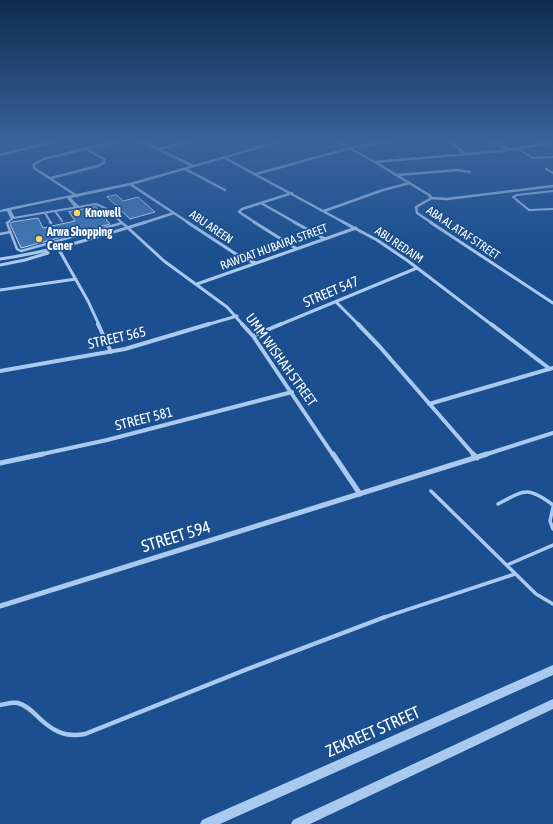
<!DOCTYPE html>
<style>
body{margin:0}
canvas{display:block;background:#1b4f8f}
</style>
<canvas width="553" height="824"></canvas>
<script>
const ctx = document.querySelector('canvas').getContext('2d');
ctx.lineJoin = 'round';
function fill(path, color) { ctx.fillStyle = color; ctx.fill(path, 'evenodd'); }
function strokePath(path, color, width, dash) { ctx.strokeStyle = color; ctx.lineWidth = width; ctx.lineCap = dash ? 'butt' : 'round'; ctx.setLineDash(dash || []); ctx.stroke(path); }
function label(font, color, halo, rows, align = 'center') {
  ctx.font = font + ' "Asap Condensed",sans-serif'; ctx.lineWidth = 3.5; ctx.setLineDash([]); ctx.textBaseline = 'middle'; ctx.strokeStyle = halo; ctx.fillStyle = color; for (const [text, x, y, turn = 0] of rows) {
    ctx.save(); ctx.translate(x, y); ctx.rotate((+turn || 0) * Math.PI / 180); ctx.textAlign = isNaN(turn) ? turn : align; if (halo) ctx.strokeText(text, 0, 0); ctx.fillText(text, 0, 0); ctx.restore();
  }
}
const building = new Path2D(`
 M117 195 123 201 138 197 155 212 130 219 107 197Z
 M96 207 110 224 21 248 10 224 12 222 38 218 43 228 75 221 69 212Z`);
const serviceFar3 = new Path2D(`
 M518 149 533 158 553 157
 M553 191 517 195 513 197 529 210 553 209
 M55 211 62 221
 M45 213 51 223
 M7 223 13 218 96 204 109 210 122 223`);
const serviceFar2 = new Path2D(`
 M9 222 7 223 17 249 21 251 122 223
 M50 222 51 223
 M121 222 127 227
 M0 234 10 232`);
const serviceFar1 = new Path2D(`
 M431 491 536 594 553 604
 M498 504C525 490 527 486 553 505
 M553 507 550 521 553 529
 M507 565 553 545
 M382 618 515 574`);
const service = new Path2D(`
 M0 705C6 704 12 702 18 703 25 705 31 710 36 715 51 730 64 738 85 734L245 670 385 617`);
const minorFar3 = new Path2D(`
 M141 141 193 166
 M336 141 375 162 429 195 431 197 430 199 416 207 417 213 432 223
 M450 141 465 154
 M492 141 509 150
 M159 149 189 141
 M0 155 57 141
 M223 157 345 223
 M375 162 502 151 550 143
 M185 169 225 190
 M546 169 553 173
 M256 174 354 147 391 141
 M397 175 457 170 470 172
 M51 178 98 166 105 162 104 159 86 149
 M130 184 189 223
 M77 196 34 168V164L44 159 116 141
 M431 198 447 199 553 186
 M261 203 296 223
 M324 211 383 190 410 183
 M143 223 174 213
 M256 223 239 212 242 209 292 193`);
const minorFar2 = new Path2D(`
 M187 222 242 258 256 263
 M254 222 297 249
 M294 222 325 239
 M343 222 377 240 408 261 492 325
 M430 222 553 303
 M127 227 164 261 227 307 243 325
 M58 248 88 301 99 325
 M0 259C50 252 98 237 146 222
 M0 265 25 260 48 253
 M197 284 356 228
 M0 290 76 279
 M336 302 359 325
 M206 325 237 316
 M279 325 417 268`);
const minorFar1 = new Path2D(`
 M98 324 111 352
 M242 324 253 336 333 455
 M358 324 380 347 474 455
 M491 324 550 369
 M253 336 281 324
 M0 371 125 349 209 324
 M429 404 553 368
 M38 455 107 440 292 392
 M484 455 553 433`);
const minor = new Path2D(`
 M333 454 360 494
 M473 454 477 458
 M0 463 43 454
 M0 606 487 454`);
const tertiary = new Path2D(`
 M279 141H285L132 185 71 198 79 206V208H75L67 198 11 210 15 218 13 219H11L7 211 0 212V210L8 208 129 183Z
 M553 665V675L220 824H200L202 820Z
 M553 699V709L310 824H291L293 820Z`);
const markers = [
 [77,213,4,"#ffd166"],
 [39,239,4,"#ffd166"]
];
const farPoinames = [
 ["Knowell",85,213],
 ["Arwa Shopping",47,232],
 ["Cener",47,246]
];
const farStreetnames = [
 ["ABU AREEN",211,227,34],
 ["ABA AL ATAF STREET",463,233,34],
 ["ABU REDAIM",399,245,34],
 ["RAWDAT HUBAIRA STREET",274,247,-20]
];
const streetNames = [
 ["STREET 547",331,292,-23],
 ["STREET 565",117,338,-13],
 ["UMM WISHAH STREET",281,360,54],
 ["STREET 581",144,419,-14]
];
const nearStreetnames = [
 ["STREET 594",176,537,-17],
 ["ZEKREET STREET",373,732,-24]
];
fill(building, '#4478b7');
strokePath(building, '#cfe3fa', 1);
strokePath(serviceFar3, '#a9c9ee', 2);
strokePath(serviceFar2, '#a9c9ee', 2.5);
strokePath(serviceFar1, '#a9c9ee', 3.5);
strokePath(service, '#a9c9ee', 4.5);
strokePath(minorFar3, '#a9c9ee', 2.5);
strokePath(minorFar2, '#a9c9ee', 3);
strokePath(minorFar1, '#a9c9ee', 4);
strokePath(minor, '#a9c9ee', 5);
fill(tertiary, '#a9c9ee');
const sky = ctx.createLinearGradient(0, 0, 0, 256);
sky.addColorStop(0, '#0f2b4f');
sky.addColorStop(0.55, '#39639b');
sky.addColorStop(1, '#39639b00');
ctx.fillStyle = sky;
ctx.fillRect(0, 0, 553, 256);
for (const [x, y, r, color] of markers) { const dot = new Path2D(); dot.arc(x, y, r, 0, 2 * Math.PI); ctx.fillStyle = color; ctx.fill(dot); strokePath(dot, '#1b4f8f', 1.5); }
label('bold 12px', '#fff', '#1b4f8f', farPoinames, 'left');
label('12px', '#fff', '#1b4f8f', farStreetnames);
label('14px', '#fff', '#1b4f8f', streetNames);
label('17px', '#fff', '#1b4f8f', nearStreetnames);
</script>
